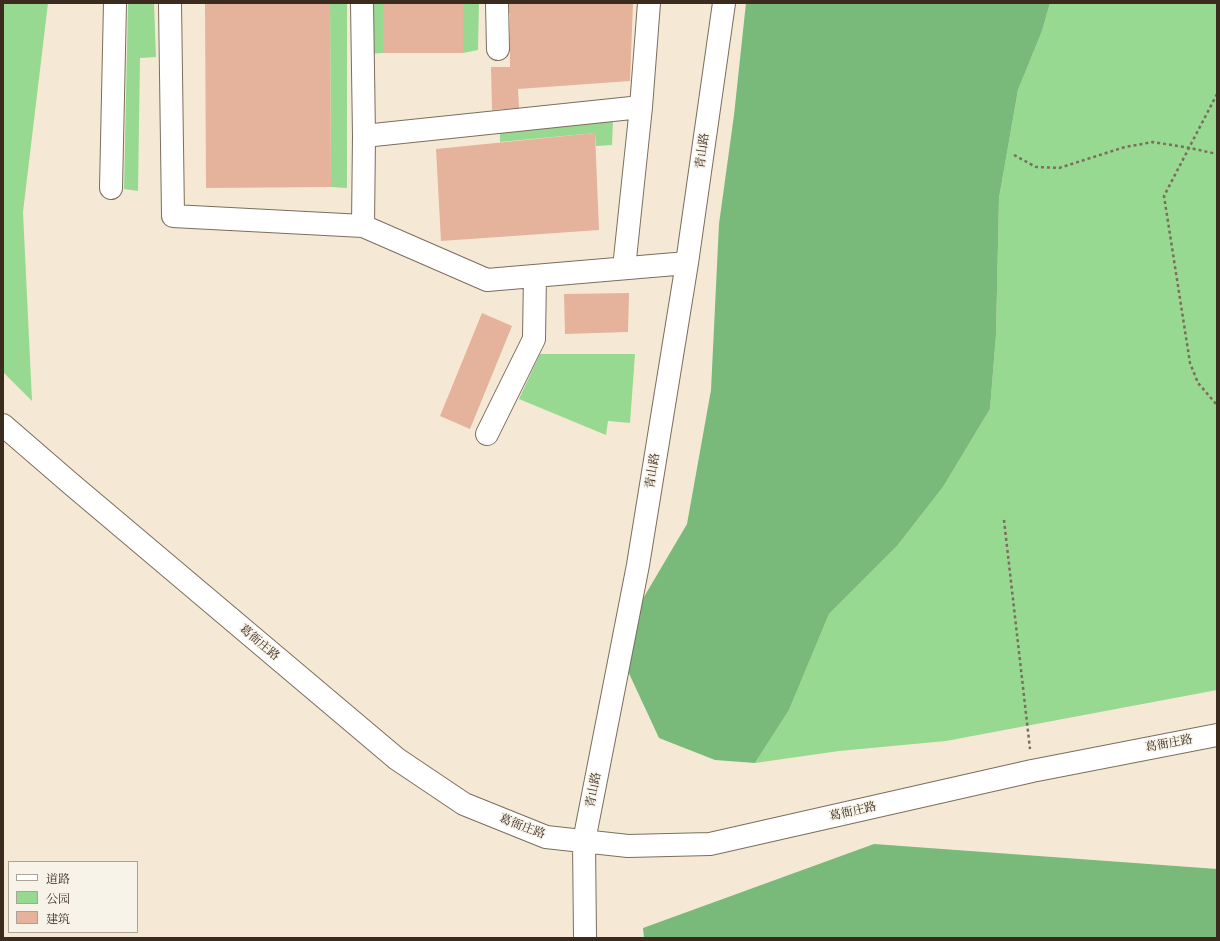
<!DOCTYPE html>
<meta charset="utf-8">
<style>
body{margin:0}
#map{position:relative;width:1220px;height:941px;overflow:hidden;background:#f5e9d5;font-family:"IM FELL Great Primer","Noto Serif SC",serif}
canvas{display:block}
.frame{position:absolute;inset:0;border:4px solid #3b2a1e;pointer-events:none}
.legend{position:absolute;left:8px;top:861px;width:130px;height:72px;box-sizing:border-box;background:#f7f3e8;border:1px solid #aca397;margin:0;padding:5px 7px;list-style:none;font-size:12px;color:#3b2a1e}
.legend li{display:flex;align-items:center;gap:8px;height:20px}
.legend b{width:20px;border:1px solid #aca397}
</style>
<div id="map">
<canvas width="1220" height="941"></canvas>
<div class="frame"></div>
<ul class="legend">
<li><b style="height:5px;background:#fff"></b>道路</li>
<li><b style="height:11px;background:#97d990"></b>公园</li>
<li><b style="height:11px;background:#e5b29c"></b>建筑</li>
</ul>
</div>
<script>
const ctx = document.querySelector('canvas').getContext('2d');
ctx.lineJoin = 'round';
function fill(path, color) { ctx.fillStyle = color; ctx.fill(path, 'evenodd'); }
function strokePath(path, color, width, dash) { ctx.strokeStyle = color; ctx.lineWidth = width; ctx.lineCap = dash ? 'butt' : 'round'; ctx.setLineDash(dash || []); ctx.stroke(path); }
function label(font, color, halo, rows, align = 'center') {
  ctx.font = font + ' "IM FELL Great Primer","Noto Serif SC",serif'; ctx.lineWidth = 3; ctx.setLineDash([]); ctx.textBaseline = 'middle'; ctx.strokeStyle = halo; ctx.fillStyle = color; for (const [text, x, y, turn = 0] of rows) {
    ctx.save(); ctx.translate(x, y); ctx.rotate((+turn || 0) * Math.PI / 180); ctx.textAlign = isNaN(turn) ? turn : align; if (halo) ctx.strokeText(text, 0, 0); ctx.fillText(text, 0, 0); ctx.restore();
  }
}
const green = new Path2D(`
 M3 3H48L23 212 32 401 3 372Z
 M128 3H154L156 57 140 58 138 191 124 189Z
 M330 3H347V188L331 187Z
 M368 3H383V53L368 54Z
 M463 3H479L478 50 463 53Z
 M1050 3H1217V690L946 741 839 751 755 763 789 710 829 614 897 546 943 487 990 409 996 335 999 198 1018 90 1042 31Z
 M613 121 612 145 596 146 595 133 500 142V133Z
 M540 354H635L630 423 608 421 606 435 519 399Z`);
const forest = new Path2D(`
 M746 3H1050L1042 31 1018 90 999 198 996 335 990 409 943 487 897 546 829 614 789 710 755 763 715 760 659 738 626 667 641 602 687 524 711 390 719 224 734 115Z
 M874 844 1217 869V938H644L643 928Z`);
const building = new Path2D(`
 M205 3H330L331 187 206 188Z
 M383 3H463V53H383Z
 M502 3H633L630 81 518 89 519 108 492 110 491 67H510V13H503Z
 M595 133 599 230 441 241 436 149Z
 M629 293 628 332 565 334 564 294Z
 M482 313 512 326 470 429 440 416Z`);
const path = new Path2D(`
 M1217 94 1164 196 1190 363 1198 383 1217 405
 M1014 155 1036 167 1059 168 1125 147 1153 142 1190 148 1217 154
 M1004 520 1030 749`);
const minor = new Path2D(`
 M170 3 173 216 363 226
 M362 3 364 136 363 226 487 280 687 263
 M497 3 498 49
 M364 136 641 107
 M111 188 115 3
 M624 268 641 107 649 3
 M3 425 70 483 397 759 464 804 546 837 628 846 710 844 1032 771 1217 735
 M487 434 534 339 535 276
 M585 938 584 841 638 565 687 263 724 3`);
const streetNames = [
 ["青山路",703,151,-82],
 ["青山路",653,471,-81],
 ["葛衙庄路",259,643,40],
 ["葛衙庄路",1169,744,-11],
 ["青山路",594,790,-79],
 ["葛衙庄路",853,812,-13],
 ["葛衙庄路",522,827,21]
];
fill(green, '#97d990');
fill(forest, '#79b97a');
fill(building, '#e5b29c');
strokePath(minor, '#7c6d5e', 24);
strokePath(path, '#7c6d5e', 2.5, [3, 3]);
strokePath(minor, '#fff', 22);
label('12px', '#3b2a1e', '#f7f3e8', streetNames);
</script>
